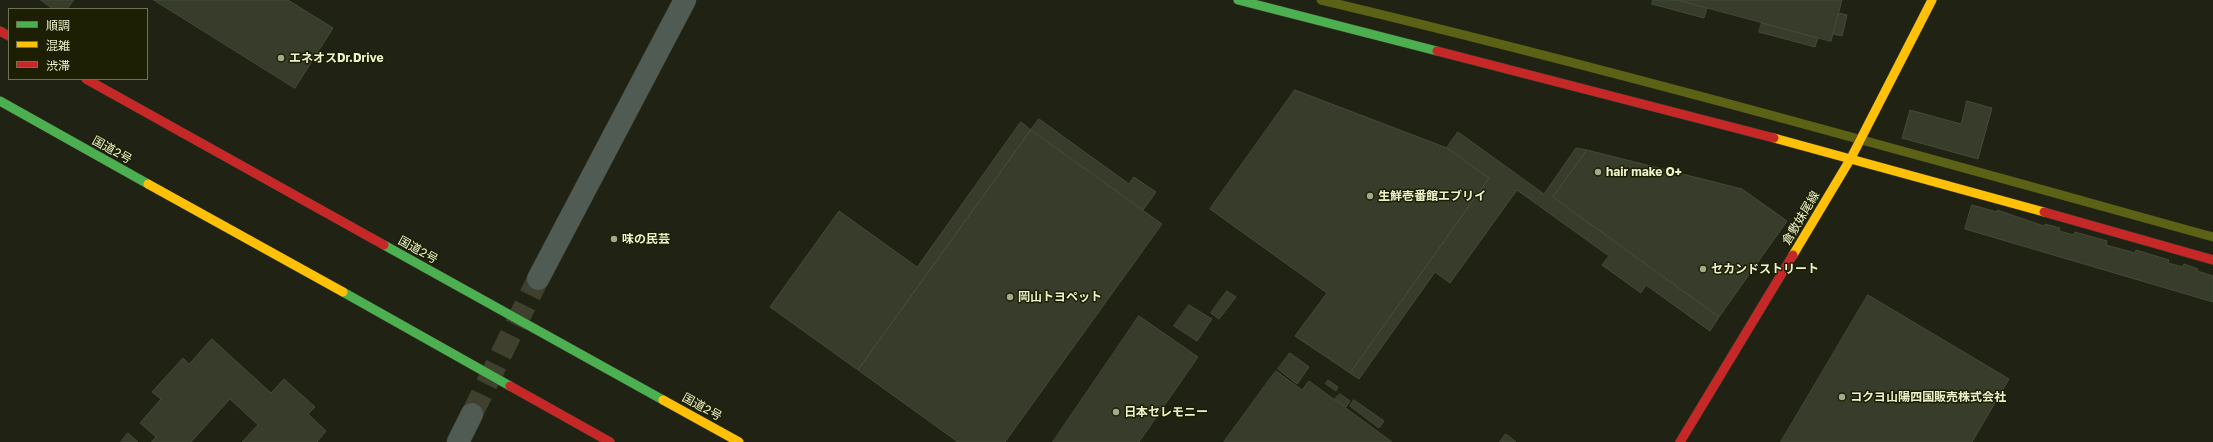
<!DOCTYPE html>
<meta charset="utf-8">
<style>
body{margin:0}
#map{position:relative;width:2213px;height:442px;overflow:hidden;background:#202213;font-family:"Golos Text","Noto Sans JP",sans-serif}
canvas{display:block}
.legend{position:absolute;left:8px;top:8px;width:140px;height:72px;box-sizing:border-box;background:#1c1f04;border:1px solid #6f7353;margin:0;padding:5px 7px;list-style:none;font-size:12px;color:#ecf2c9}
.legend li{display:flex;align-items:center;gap:8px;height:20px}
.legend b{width:20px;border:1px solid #6f7353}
</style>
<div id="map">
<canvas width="2213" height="442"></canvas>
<ul class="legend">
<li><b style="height:5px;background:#4caf50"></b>順調</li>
<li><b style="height:5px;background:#ffc107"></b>混雑</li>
<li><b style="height:5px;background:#c62828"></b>渋滞</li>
</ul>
</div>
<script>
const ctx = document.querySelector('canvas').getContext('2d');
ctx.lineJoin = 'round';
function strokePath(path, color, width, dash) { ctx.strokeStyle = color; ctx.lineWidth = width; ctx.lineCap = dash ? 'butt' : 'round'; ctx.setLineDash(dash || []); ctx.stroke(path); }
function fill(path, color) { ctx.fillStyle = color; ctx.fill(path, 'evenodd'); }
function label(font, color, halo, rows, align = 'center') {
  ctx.font = font + ' "Golos Text","Noto Sans JP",sans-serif'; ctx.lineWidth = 3; ctx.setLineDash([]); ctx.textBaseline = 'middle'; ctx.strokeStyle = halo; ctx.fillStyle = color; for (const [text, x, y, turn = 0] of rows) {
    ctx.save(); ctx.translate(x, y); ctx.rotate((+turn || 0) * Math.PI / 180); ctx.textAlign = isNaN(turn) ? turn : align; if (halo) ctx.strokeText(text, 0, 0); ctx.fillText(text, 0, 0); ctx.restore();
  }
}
const stream = new Path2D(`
 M1321 0C1620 71 1917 155 2213 237`);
const building = new Path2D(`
 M41 0H74L67 9H53Z
 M154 0H288L333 28 295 88Z
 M1653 0H1678L1707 8 1704 18 1652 4Z
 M1678 0H1842L1831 41Z
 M1839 13 1847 15 1842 36 1833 34Z
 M1762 23 1818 38 1815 47 1759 32Z
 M1295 90 1447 148 1489 178 1350 373 1295 336 1327 293 1210 209Z
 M1967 101 1992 108 1978 159 1902 138 1910 110 1961 124Z
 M1039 119 1129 184 1134 177 1156 192 1143 210 1031 130Z
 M1021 122 1031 130 858 370 770 307 839 211 917 267Z
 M1031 130 1162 224 1005 442H958L858 370Z
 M1458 132 1544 194 1576 148 1587 150 1553 197 1719 317 1710 331 1646 285 1641 293 1602 265 1609 256 1517 190 1450 283 1435 272 1359 379 1350 373 1489 178 1447 148Z
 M1587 150 1742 189 1787 221 1719 317 1553 197Z
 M1972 205 1997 212V210L2044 226 2045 224 2060 228 2059 231 2074 235 2075 232 2107 241 2106 245 2135 253 2136 250 2169 260 2168 263 2183 267 2184 264 2198 269 2197 271 2213 276V302L1965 229Z
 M1227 291 1236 297 1219 319 1211 313Z
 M1868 295 2009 379 1972 442H1781Z
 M1189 305 1212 319 1197 341 1174 326Z
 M1139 316 1198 357 1139 442H1053Z
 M212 339 271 393 284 379 315 407 308 414 326 431 317 442H242L258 425 230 399 191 442H151L156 437 140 423 161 399 152 392 183 358 189 364Z
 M1290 353 1309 367 1297 384 1278 369Z
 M1276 371 1302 390 1309 381 1392 442H1224Z
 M1328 380 1338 387 1336 391 1326 384Z
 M1340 394 1350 401 1346 407 1335 399Z
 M1354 400 1384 421 1379 428 1350 406Z
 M128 433 138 442H121Z
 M1506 434 1516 442H1500Z`);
const streetTunnel = new Path2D(`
 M472 414 538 279`);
const street = new Path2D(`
 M538 279 685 0
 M458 442 472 414`);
const fast = new Path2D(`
 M1238 0 1437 51
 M0 101 148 184
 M384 245 663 400
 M343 292 510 386`);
const slow = new Path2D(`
 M1774 138 2044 212
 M148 184 343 292
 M1793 255 1851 158 1932 0
 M663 400 739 442`);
const jam = new Path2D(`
 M0 31 9 36
 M1437 51 1774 138
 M86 79 384 245
 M2044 212 2213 260
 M510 386 610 442
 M1680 442 1793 255`);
const markers = [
 [281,58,4,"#a5a989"],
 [1598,172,4,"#a5a989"],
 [1370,196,4,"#a5a989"],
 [614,239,4,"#a5a989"],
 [1703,269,4,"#a5a989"],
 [1010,297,4,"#a5a989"],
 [1842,397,4,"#a5a989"],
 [1116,412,4,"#a5a989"]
];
const poiNames = [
 ["エネオスDr.Drive",289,58],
 ["hair make O+",1606,172],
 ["生鮮壱番館エブリイ",1378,196],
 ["味の民芸",622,239],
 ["セカンドストリート",1711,269],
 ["岡山トヨペット",1018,297],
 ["コクヨ山陽四国販売株式会社",1850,397],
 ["日本セレモニー",1124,412]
];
const streetNames = [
 ["国道2号",112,150,29],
 ["倉敷妹尾線",1801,218,-59],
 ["国道2号",418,250,29],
 ["国道2号",702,407,29]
];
strokePath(stream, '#5b6115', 9);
fill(building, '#373d2a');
strokePath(building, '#434b37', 1);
strokePath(streetTunnel, '#3f412e', 22, [22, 11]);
strokePath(street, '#3c3d2e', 23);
strokePath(fast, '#3c3d2e', 10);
strokePath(slow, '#3c3d2e', 10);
strokePath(jam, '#3c3d2e', 10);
strokePath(street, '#505b54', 22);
strokePath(fast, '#4caf50', 9);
strokePath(slow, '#ffc107', 9);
strokePath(jam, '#c62828', 9);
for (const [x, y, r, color] of markers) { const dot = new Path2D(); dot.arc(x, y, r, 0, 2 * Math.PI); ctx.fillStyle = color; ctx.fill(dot); strokePath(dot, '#1c1f04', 1.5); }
label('bold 12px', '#ecf2c9', '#1c1f04', poiNames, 'left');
label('12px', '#ecf2c9', '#1c1f04', streetNames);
</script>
